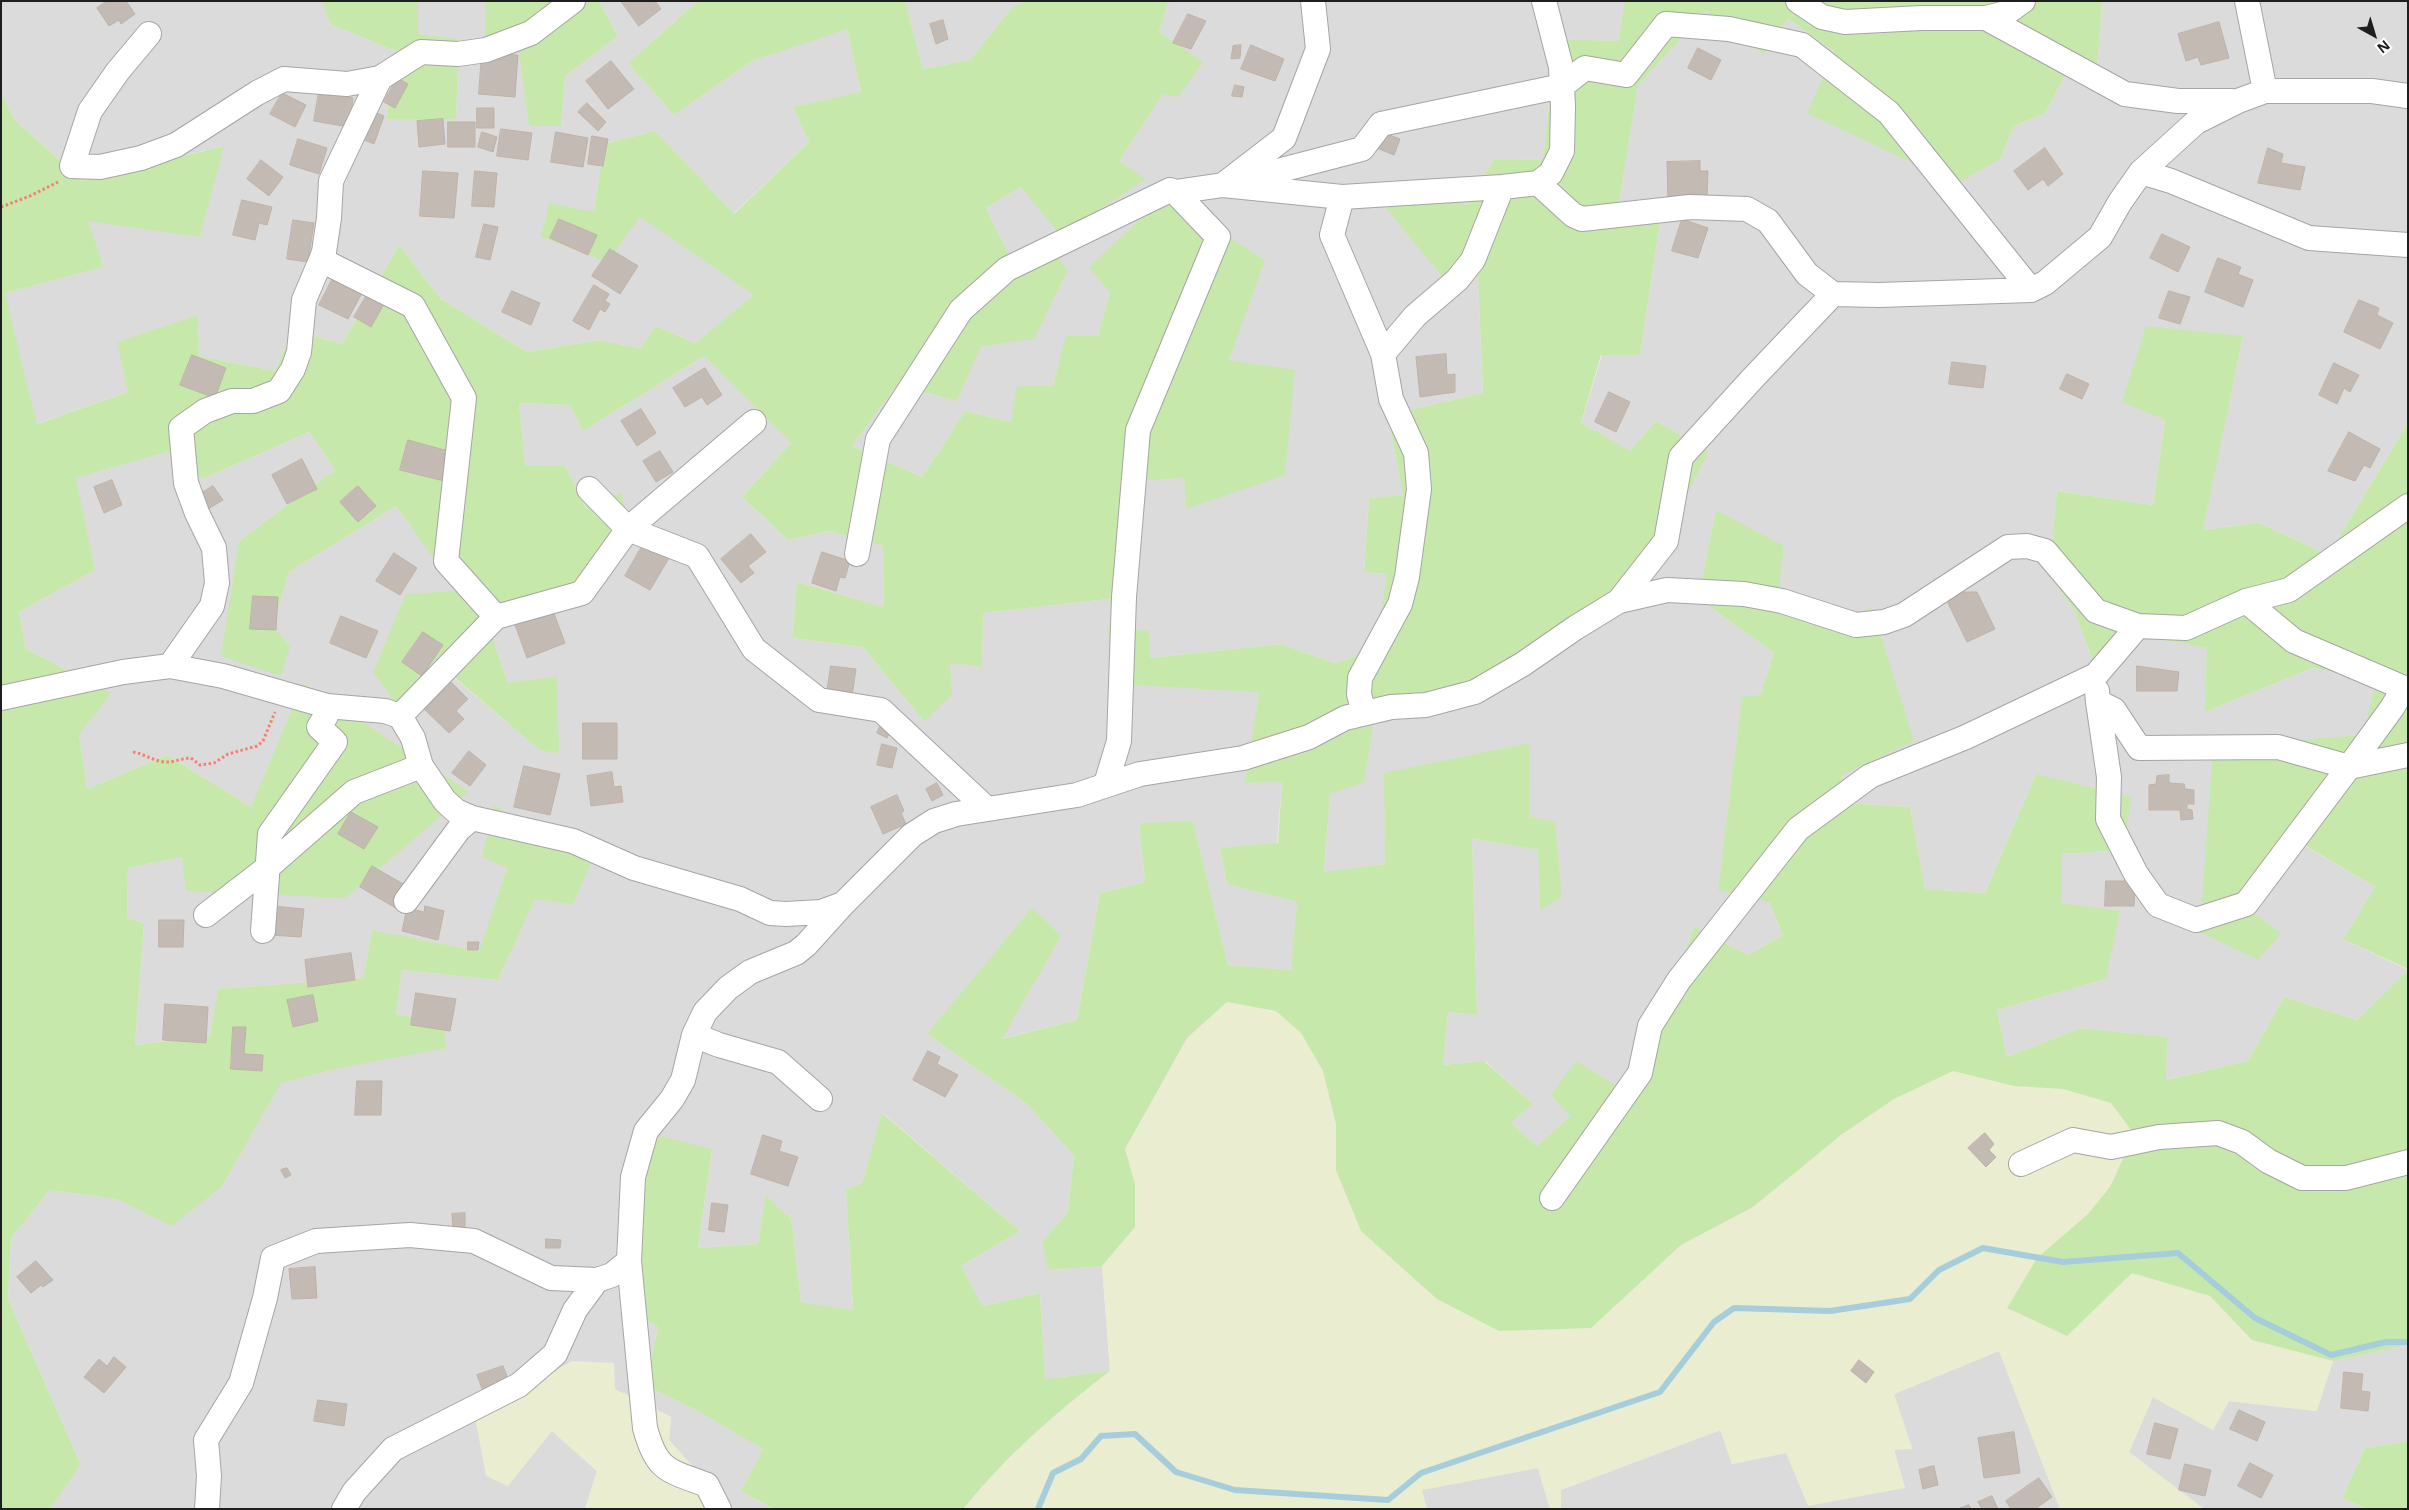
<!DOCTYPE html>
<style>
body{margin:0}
#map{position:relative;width:2409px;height:1510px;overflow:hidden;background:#eeebe4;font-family:"Open Sans",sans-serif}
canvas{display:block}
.frame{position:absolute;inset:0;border:2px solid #1e1e1e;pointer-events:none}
.north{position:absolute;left:2349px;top:10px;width:50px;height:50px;-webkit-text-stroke:4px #fff;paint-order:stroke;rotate:141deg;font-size:14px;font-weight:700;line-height:20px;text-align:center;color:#1e1e1e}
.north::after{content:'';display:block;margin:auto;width:18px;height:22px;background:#1e1e1e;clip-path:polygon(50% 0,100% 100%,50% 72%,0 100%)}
</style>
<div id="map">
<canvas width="2409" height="1510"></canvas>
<div class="frame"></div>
<div class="north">N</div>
</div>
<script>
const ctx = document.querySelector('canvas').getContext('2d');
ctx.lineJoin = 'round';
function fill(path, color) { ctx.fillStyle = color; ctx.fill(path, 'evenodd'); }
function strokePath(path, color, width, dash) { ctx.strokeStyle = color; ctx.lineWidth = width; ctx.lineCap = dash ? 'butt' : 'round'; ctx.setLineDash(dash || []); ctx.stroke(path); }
const residential = new Path2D(`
 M1 1H322L330 24 398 52 386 119H456L459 40 418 34V1H486V50L519 51 561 126 565 76 618 36 599 1H698L628 63 674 115 752 61 847 28 861 93 793 107 809 142 733 214 655 131 604 144 594 212 541 237 640 216 755 295 695 343 656 326 640 348 598 340 527 352 441 299 399 245 342 344 293 330 275 371 199 356 198 315 128 392 36 424 4 293 104 267 87 221 223 146 82 181 14 119 1 93Z
 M905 1H1027L1012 7 970 60 923 69Z
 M1169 1H1624L1619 41 1556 39 1543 160 1494 159 1467 205 1417 186 1478 278 1483 393 1388 415 1403 495 1369 498 1364 572 1388 574 1376 650 1335 663 1281 644 1149 658 1112 684 1260 691 1245 783 1282 782 1277 844 1220 849 1227 884 1298 902 1291 970 1228 965 1193 822 1139 824 1145 882 1100 893 1077 1020 1001 1039 1060 936 927 1034 1027 1104 1074 1156 1068 1212 1042 1242 1049 1270 1102 1266 1110 1371 1045 1379 1040 1293 983 1306 961 1266 1020 1231 883 1113 862 1183 846 1189 853 1311 801 1302 791 1219 767 1196 758 1244 698 1248 712 1149 658 1326 646 1386 694 1409 764 1449 741 1491 774 1509H731L669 1440 671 1417 614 1389 572 1361 508 1485 552 1431 597 1471 585 1509H50L81 1465 8 1299 11 1238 50 1190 117 1199 171 1225 221 1188 280 1083 339 1068 443 1023 396 1014 402 970 498 980 535 898 507 868 480 951 372 931 363 978 219 989 210 1036 135 1045 144 923 127 918 128 868 183 857 251 807 167 755 87 789 79 735 110 693 26 649 19 612 95 570 75 478 168 452 202 479 309 432 335 470 239 541 273 626 289 572 396 506 458 591 437 663 539 750 508 683 483 611 585 506 565 466H525L519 403 570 405 583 431 704 356 791 443 742 497 788 540 828 531 883 546 884 607 797 582 792 638 863 647 924 722 950 662 982 667 983 613 1117 598 1126 482 1184 478 1187 509 1229 361 1110 292 1098 336H1067L1053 386 1011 422 965 411 922 477 852 446 897 385 957 401 1010 257 986 208 1021 187 1145 179 1119 161 1163 93 1159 32Z
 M2102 1H2408V423L2328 555 2259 523 2202 530 2243 337 2165 420 2153 505 2057 491 2049 575 2074 610 2093 661 2135 635 2208 648 2205 712 2312 668 2376 680 2364 735 2250 909 2303 845 2375 887 2343 939 2408 970 2357 1020 2284 997 2248 1061 2165 1080 2166 1037 2081 1028 2007 1057 1997 1010 2106 979 2062 903V854L2124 850 2036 774 1985 893 1925 889 1910 807 1847 803 1842 775 1872 608 1844 624 1775 612 1716 511 1698 598 1774 653 1760 695 1769 902 1783 935 1748 955 1694 927 1653 1042 1625 1092 1570 1116 1537 1146 1511 1123 1533 1104 1485 1061 1443 1065 1448 1012 1477 1015 1472 838 1539 850 1540 909 1562 897 1529 817 1385 864 1324 873 1330 794 1375 713 1709 451 1656 421 1630 452 1581 424 1602 355H1640L1661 217 1616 221 1638 86 1706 9 1764 54 1788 19 1834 51 1808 113 2000 159 2014 126 2045 113 2064 77 2097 70Z
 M2408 1345V1441L2365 1448 2342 1498 2368 1509H2204L2129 1452 2153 1397 2213 1430 2229 1401 2316 1411 2333 1361Z
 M1999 1351 2060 1509H1561V1490L1721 1430 1732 1464 1786 1453 1905 1488 1894 1449 1912 1448 1894 1394Z
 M1538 1468 1550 1509H1427L1421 1490Z`);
const farmland = new Path2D(`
 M1227 1002 1276 1011 1301 1033 1323 1071 1336 1124V1170L1637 1284 1681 1245 1753 1207 1841 1135 1894 1099 1953 1071 2014 1086 2063 1089 2111 1103 2134 1134 2110 1187 2088 1214 2037 1258 2007 1309 2067 1336 2132 1273 2210 1296 2252 1340 2333 1361 2317 1411 2229 1401 2213 1430 2153 1397 2129 1452 2204 1509H2060L1999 1351 1894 1394 1912 1449 1894 1450 1905 1488 1808 1506 1786 1453 1732 1464 1720 1430 1561 1489V1509H1550L1538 1468 1422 1490 1427 1509H963L987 1480 1059 1409 1110 1371 1102 1266 1135 1227V1184L1125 1150 1187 1038Z
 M572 1361 614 1363 615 1389 671 1417 669 1440 731 1509H585L597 1471 552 1431 508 1486 486 1476 475 1417Z`);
const grass = new Path2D(`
 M322 1H418V34L459 39 456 119H386L398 52 330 24Z
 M486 1H599L618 36 565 76 561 126H529L519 51 486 50Z
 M698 1H905L923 69 970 60 1012 7 1027 1H1169L1159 32 1203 62 1178 97 1163 94 1119 161 1146 179 1060 235 1021 187 986 208 1010 257 1047 237 1067 271 1034 339 981 346 957 401 897 385 852 446 922 477 965 411 1011 422 1017 386H1053L1066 336H1098L1110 292 1089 267 1164 197 1265 260 1229 360 1295 370 1285 475 1186 509 1184 478 1126 482 1117 598 983 613 982 667 950 663 952 695 924 722 863 647 792 638 797 582 884 607 883 546 828 531 788 540 742 497 791 443 704 356 583 431 570 405 519 403 525 466H565L585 506 621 493 628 519 588 579 483 611 508 683 557 676 559 753 539 750 438 663 400 709 373 672 406 594 457 591 396 506 289 572 273 626 290 647 281 676 221 656 239 541 335 470 309 432 202 479 168 452 76 478 95 570 19 612 26 649 111 693 79 735 87 789 167 755 251 807 303 683 469 792 345 898 186 891 182 857 128 868 127 918 144 923 135 1045 210 1036 218 989 363 978 372 930 479 951 507 868 482 857 494 805 591 863 573 904 535 899 498 980 402 970 396 1014 443 1023 447 1048 339 1068 281 1083 221 1188 171 1226 117 1199 50 1190 11 1238 8 1299 81 1465 50 1509H1V93L14 119 82 181 224 146 200 237 88 221 104 267 5 293 37 424 128 392 117 342 198 315 199 356 275 371 293 330 342 344 399 245 441 299 527 352 598 340 640 348 656 326 695 343 754 295 640 217 607 262 541 237 549 203 594 212 604 144 655 131 734 214 809 142 793 107 861 92 847 29 752 61 674 115 628 63Z
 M1624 1H2102L2097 70 2064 77 2045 113 2014 126 2000 159 1956 184 1807 113 1834 51 1788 19 1764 55 1706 10 1638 86 1616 221 1661 216 1640 355H1601L1581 423 1630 451 1656 421 1709 451 1645 576 1484 697 1375 713 1364 782 1330 794 1324 872 1385 864 1384 773 1530 743 1529 817 1555 822 1562 897 1540 910 1538 850 1472 838 1477 1015 1448 1012 1443 1065 1484 1061 1533 1104 1511 1123 1537 1146 1570 1116 1551 1095 1576 1061 1625 1091 1653 1042 1694 927 1748 955 1783 935 1769 902 1718 890 1742 697 1760 695 1774 653 1698 598 1716 510 1784 546 1776 612 1844 624 1872 607 1914 741 1842 775 1847 803 1910 807 1925 889 1985 893 2036 774 2131 797 2124 850 2062 854V903L2120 911 2106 979 1997 1010 2007 1057 2081 1028 2167 1037 2166 1080 2248 1061 2284 997 2357 1020 2408 970V1345L2333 1361 2252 1340 2210 1296 2132 1273 2067 1336 2007 1308 2037 1258 2088 1214 2110 1187 2134 1134 2111 1103 2063 1089 2014 1086 1953 1071 1894 1099 1841 1135 1753 1207 1681 1245 1591 1328 1499 1331 1437 1299 1361 1231 1336 1170V1124L1323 1071 1301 1033 1276 1011 1227 1002 1187 1038 1125 1149 1135 1184V1227L1102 1266 1048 1270 1042 1242 1068 1212 1074 1156 1027 1104 927 1034 1032 908 1061 936 1002 1039 1077 1020 1100 893 1145 882 1139 823 1193 821 1228 965 1291 970 1297 902 1227 884 1220 848 1278 843 1282 782 1245 783 1259 692 1112 684 1108 627 1149 631 1150 658 1281 644 1335 663 1376 650 1387 574 1364 572 1369 498 1403 495 1388 415 1483 393 1478 278 1442 276 1385 207 1417 186 1467 205 1494 159 1543 160 1556 39 1619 41Z
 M2146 326 2243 336 2203 530 2259 523 2328 555 2408 423V969L2343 939 2375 887 2304 845 2250 910 2281 933 2258 960 2200 932 2213 746 2363 735 2376 680 2312 668 2205 712 2207 648 2135 635 2093 661 2074 610 2049 575 2057 491 2153 505 2165 420 2122 402Z
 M882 1113 1020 1231 961 1266 983 1306 1040 1293 1045 1379 1110 1371C1056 1412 1006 1456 963 1509H774L741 1491 763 1449 694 1409 646 1386 658 1326 628 1311 640 1131 712 1149 698 1248 758 1244 766 1195 791 1219 801 1302 853 1310 846 1189 862 1183Z
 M2408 1441V1509H2368L2342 1498 2365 1448Z`);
const stream = new Path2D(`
 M1038 1509 1053 1473 1081 1459 1101 1436 1135 1434 1176 1472 1235 1490 1388 1500 1421 1473 1660 1392 1714 1322 1734 1308 1830 1311 1910 1299 1939 1270 1983 1248 2063 1262 2178 1253 2255 1318 2331 1355 2386 1342H2408`);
const building = new Path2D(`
 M107 1H126L135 14 121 24 119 20 109 26 97 8Z
 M621 1H655L661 9 639 26Z
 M1188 14 1206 21 1191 49 1173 43Z
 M943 20 948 39 936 44 930 24Z
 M2219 22 2229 58 2201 65 2198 57 2186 61 2178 34Z
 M1241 45 1240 58 1231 59 1233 46Z
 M1251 45 1284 59 1275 81 1241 69Z
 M1698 48 1721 60 1711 80 1688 68Z
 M482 53 518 55 515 97 479 94Z
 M611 61 634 89 608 109 586 81Z
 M397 78 408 84 395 108 384 102Z
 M1235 85 1244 87 1242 97 1232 96Z
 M319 92 353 98 349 127 314 121Z
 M282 93 306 105 295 127 270 114Z
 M587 103 606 122 598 131 578 112Z
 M477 108H494V128H477Z
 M373 111 384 116 374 144 362 139Z
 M443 119 445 144 419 147 417 121Z
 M448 122H475V147H448Z
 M501 129 532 133 528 160 497 156Z
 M1379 131 1400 139 1394 155 1372 146Z
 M482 132 497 137 493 152 478 147Z
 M556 132 588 138 583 167 551 162Z
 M592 136 608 139 603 166 588 164Z
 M298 139 327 148 319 174 290 165Z
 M2045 148 2063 174 2048 186 2043 179 2028 190 2014 171Z
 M2268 148 2283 154 2281 163 2305 167 2300 190 2258 183Z
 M261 160 283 177 269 196 247 179Z
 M1700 161V171H1708L1707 199 1668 201 1667 162Z
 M423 171 458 173 454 218 420 216Z
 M475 171 497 173 494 207 472 206Z
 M242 200 272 207 267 225 259 223 255 240 233 235Z
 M559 219 597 235 588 255 550 238Z
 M1682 219 1708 228 1698 258 1672 251Z
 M293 220 314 223 308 262 287 259Z
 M484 224 498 227 490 260 476 257Z
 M2162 234 2190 247 2178 272 2150 258Z
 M610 249 638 266 620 294 592 276Z
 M2218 258 2241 267 2238 274 2253 280 2243 307 2205 292Z
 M333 278 362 293 348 319 319 305Z
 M594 285 609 294 605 301 610 304 605 312 600 309 589 330 573 321Z
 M512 291 540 303 531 325 502 312Z
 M2169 291 2190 297 2180 324 2159 318Z
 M367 295 384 304 371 327 354 317Z
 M2359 300 2379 308 2377 315 2393 323 2380 349 2344 332Z
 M1446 354 1447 375 1455 374V392L1420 397 1416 357Z
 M192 355 226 368 215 398 180 385Z
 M1952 362 1986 366 1983 388 1949 384Z
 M2334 363 2359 375 2350 392 2344 388 2337 404 2319 395Z
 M705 368 722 395 707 405 702 397 685 407 673 388Z
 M2067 374 2089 384 2082 399 2060 389Z
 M1609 392 1630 402 1616 432 1595 422Z
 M641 409 656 433 637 446 621 421Z
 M2349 432 2380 449 2370 468 2364 465 2355 481 2328 471Z
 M408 440 452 452 444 481 400 470Z
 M660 451 673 472 656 482 643 461Z
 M302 459 317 489 287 504 272 475Z
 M112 480 122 505 104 513 94 487Z
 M213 486 223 500 208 509 199 495Z
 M358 486 376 506 358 522 340 502Z
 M751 534 766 552 748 566 754 573 741 583 721 559Z
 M644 543 669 558 650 590 625 576Z
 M822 552 850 561 845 578 840 577 836 591 812 583Z
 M394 553 417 568 400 595 376 581Z
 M1962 592H1977L1995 629 1967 642 1948 603Z
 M253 596 278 597 276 630 250 629Z
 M552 608 565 643 527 658 514 622Z
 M341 616 378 631 366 658 330 643Z
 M423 632 443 645 422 676 402 662Z
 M831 666 856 669 851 703 826 699Z
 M2137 666 2179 672 2177 691H2137Z
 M449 680 468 699 456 711 464 719 449 733 422 707Z
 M882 722 892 727 887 738 877 733Z
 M583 723H617V759H583Z
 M882 744 897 748 892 768 877 765Z
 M469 751 486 765 470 786 452 773Z
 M524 766 560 774 550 815 514 807Z
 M612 772 614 787 621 786 623 802 591 806 587 776Z
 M2169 775V783L2184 784 2185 789 2194 790V804H2187V809L2192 810 2193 819 2181 820 2180 810H2149V785L2156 784 2157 776Z
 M937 783 943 795 932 801 926 789Z
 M897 795 904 811 901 813 906 824 883 834 871 807Z
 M351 812 378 827 364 849 338 834Z
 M372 866 412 889 399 910 360 887Z
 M2106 881H2135L2134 906H2105Z
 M273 906 304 909 301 937 271 935Z
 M425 906 444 911 438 940 402 931 407 908 424 912Z
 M159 920H184L183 947H159Z
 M468 942H479L478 950H468Z
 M351 953 355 980 308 987 305 960Z
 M416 993 456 999 450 1031 411 1025Z
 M313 995 318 1021 293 1027 287 1000Z
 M165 1004 208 1007 206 1043 163 1040Z
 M233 1027H246L244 1054 263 1055 262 1071 231 1069Z
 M928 1051 940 1057 937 1064 958 1075 945 1097 913 1080Z
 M357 1081H382L381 1115H355Z
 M1985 1133 1994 1144 1989 1150 1996 1157 1986 1167 1968 1148Z
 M763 1135 782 1141 779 1151 798 1157 788 1186 751 1174Z
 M287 1168 291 1175 285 1178 281 1170Z
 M712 1203 728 1205 724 1232 709 1230Z
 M465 1213V1235H453L452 1214Z
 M546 1239 561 1240 560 1248H546Z
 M36 1261 53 1280 43 1287 41 1285 31 1293 17 1277Z
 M315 1267 317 1298 292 1299 289 1269Z
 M114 1357 126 1367 104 1393 84 1377 99 1359 107 1366Z
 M1859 1360 1874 1372 1866 1383 1851 1371Z
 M503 1366 510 1384 484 1394 477 1375Z
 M2344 1372 2363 1374 2361 1391 2370 1392 2368 1411 2341 1408Z
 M318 1400 347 1404 344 1426 314 1421Z
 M2239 1410 2265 1422 2257 1441 2230 1429Z
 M2155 1423 2178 1429 2170 1459 2147 1454Z
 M2014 1432 2020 1473 1984 1478 1978 1438Z
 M2250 1463 2273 1475 2261 1498 2238 1486Z
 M2185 1464 2211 1470 2205 1496 2179 1490Z
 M1934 1466 1938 1485 1923 1489 1919 1470Z
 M2039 1478 2052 1497 2035 1509H2011L2006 1501Z
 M1992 1496 1998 1509H1982L1978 1502Z
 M1969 1505 1971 1509H1958Z`);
const path = new Path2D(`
 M1 207 30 196 58 182
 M133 752C145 754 155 762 167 762 175 762 183 758 191 758L200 765 214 763 228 754 257 746 263 741 275 712`);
const minor = new Path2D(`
 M1798 1 1822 17 1845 22 1921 18H1986L2006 13 2023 1
 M2247 1 2265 91
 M1986 18 2125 94 2178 101H2231
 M149 34 118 71 90 111 72 166 100 167 141 158 176 145 257 93 284 79 347 84 380 78 421 52 458 54 486 50 531 33 573 1
 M380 78 331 181 329 218 324 252 321 260 413 306 464 398 446 561 496 617
 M2141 172 2171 181 2309 238 2408 245
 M1239 181 1362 149 1381 124 1562 86 1585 68 1626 75 1666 24 1729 29 1802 45 1889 113 2031 290
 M1538 183 1551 173 1562 151 1563 106 1561 67 1544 1
 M1223 185 1342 197 1502 187 1538 183 1573 215 1582 219 1690 207 1747 209 1768 221 1807 274 1833 294 1879 295 2031 290 2045 283 2100 237 2120 202 2141 172 2196 122 2238 101 2265 91H2372L2408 96
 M1342 197 1332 235 1383 354 1391 399 1416 453 1419 489 1407 577 1400 604 1360 678 1359 694 1364 713
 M1383 354 1415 316 1457 280 1473 260 1502 187
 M589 489 628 529 697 556 754 649 819 700 881 710 986 808
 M857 554 878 439 961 310 1007 269 1170 190 1175 192
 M1619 601 1666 541 1681 457 1753 378 1833 294
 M170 666 212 606 217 583 214 548 197 513 186 483 181 428 205 411 232 401H253L279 391 293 369 299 352 304 300 321 260
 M2097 691 2098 702 2114 710 2139 748 2278 747 2349 767 2408 755
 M1 698 123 672 170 666 223 676 327 706 385 711 400 716 413 738 421 766 445 801 456 811 472 818 573 841 634 868 740 899 770 913 786 914 821 912 843 904
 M2098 702 2109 777 2108 819 2136 874 2158 905 2196 920 2246 904 2349 767 2392 708 2404 688 2294 641 2246 601
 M400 716 496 617 582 593 628 529 754 422
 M1106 784 1119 741 1124 597 1138 430 1218 237 1175 192 1223 185 1284 138 1318 49 1313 1
 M406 901 459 829 472 818
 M206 915 267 868 354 792 421 766
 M263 931 270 834 335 742 319 727 326 716 327 706
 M694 1035 719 1045 778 1062 820 1099
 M2021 1164 2073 1140 2111 1147 2159 1137 2218 1133 2242 1142 2268 1161 2302 1178H2346L2408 1162
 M1552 1198 1640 1073 1650 1026 1679 980 1798 829 1870 776 1966 737 2096 675 2138 626
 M207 1509 209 1476 206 1440 241 1383 265 1298 273 1258 316 1241 410 1235 474 1241 551 1278 597 1280 612 1275 629 1261
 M344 1509 354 1492 393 1449 519 1385 555 1354 575 1310 597 1280
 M719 1509 707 1485C668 1470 657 1472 645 1428L629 1261 633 1177 646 1131 672 1099 683 1080 694 1035 705 1012 728 988 750 972 796 953 806 945 843 904 912 835 934 821 956 814 1077 795 1140 774 1243 758 1309 737 1345 718 1391 707 1426 705 1475 692 1523 664 1575 628 1619 601 1667 590 1744 594 1782 601 1856 625 1884 622 1904 615 2008 547 2027 546 2045 551 2096 611 2138 626 2186 628 2246 601 2289 590 2408 506`);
fill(residential, '#dcdbdb');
fill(farmland, '#eaedcf');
fill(grass, '#c7e8ab');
strokePath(stream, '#a5cddb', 6);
fill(building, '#c3bbb3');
strokePath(building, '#c0b2a6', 1);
strokePath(minor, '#a5a5a5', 26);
strokePath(path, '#f6806d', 3, [2.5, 2.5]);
strokePath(minor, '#fff', 24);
</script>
